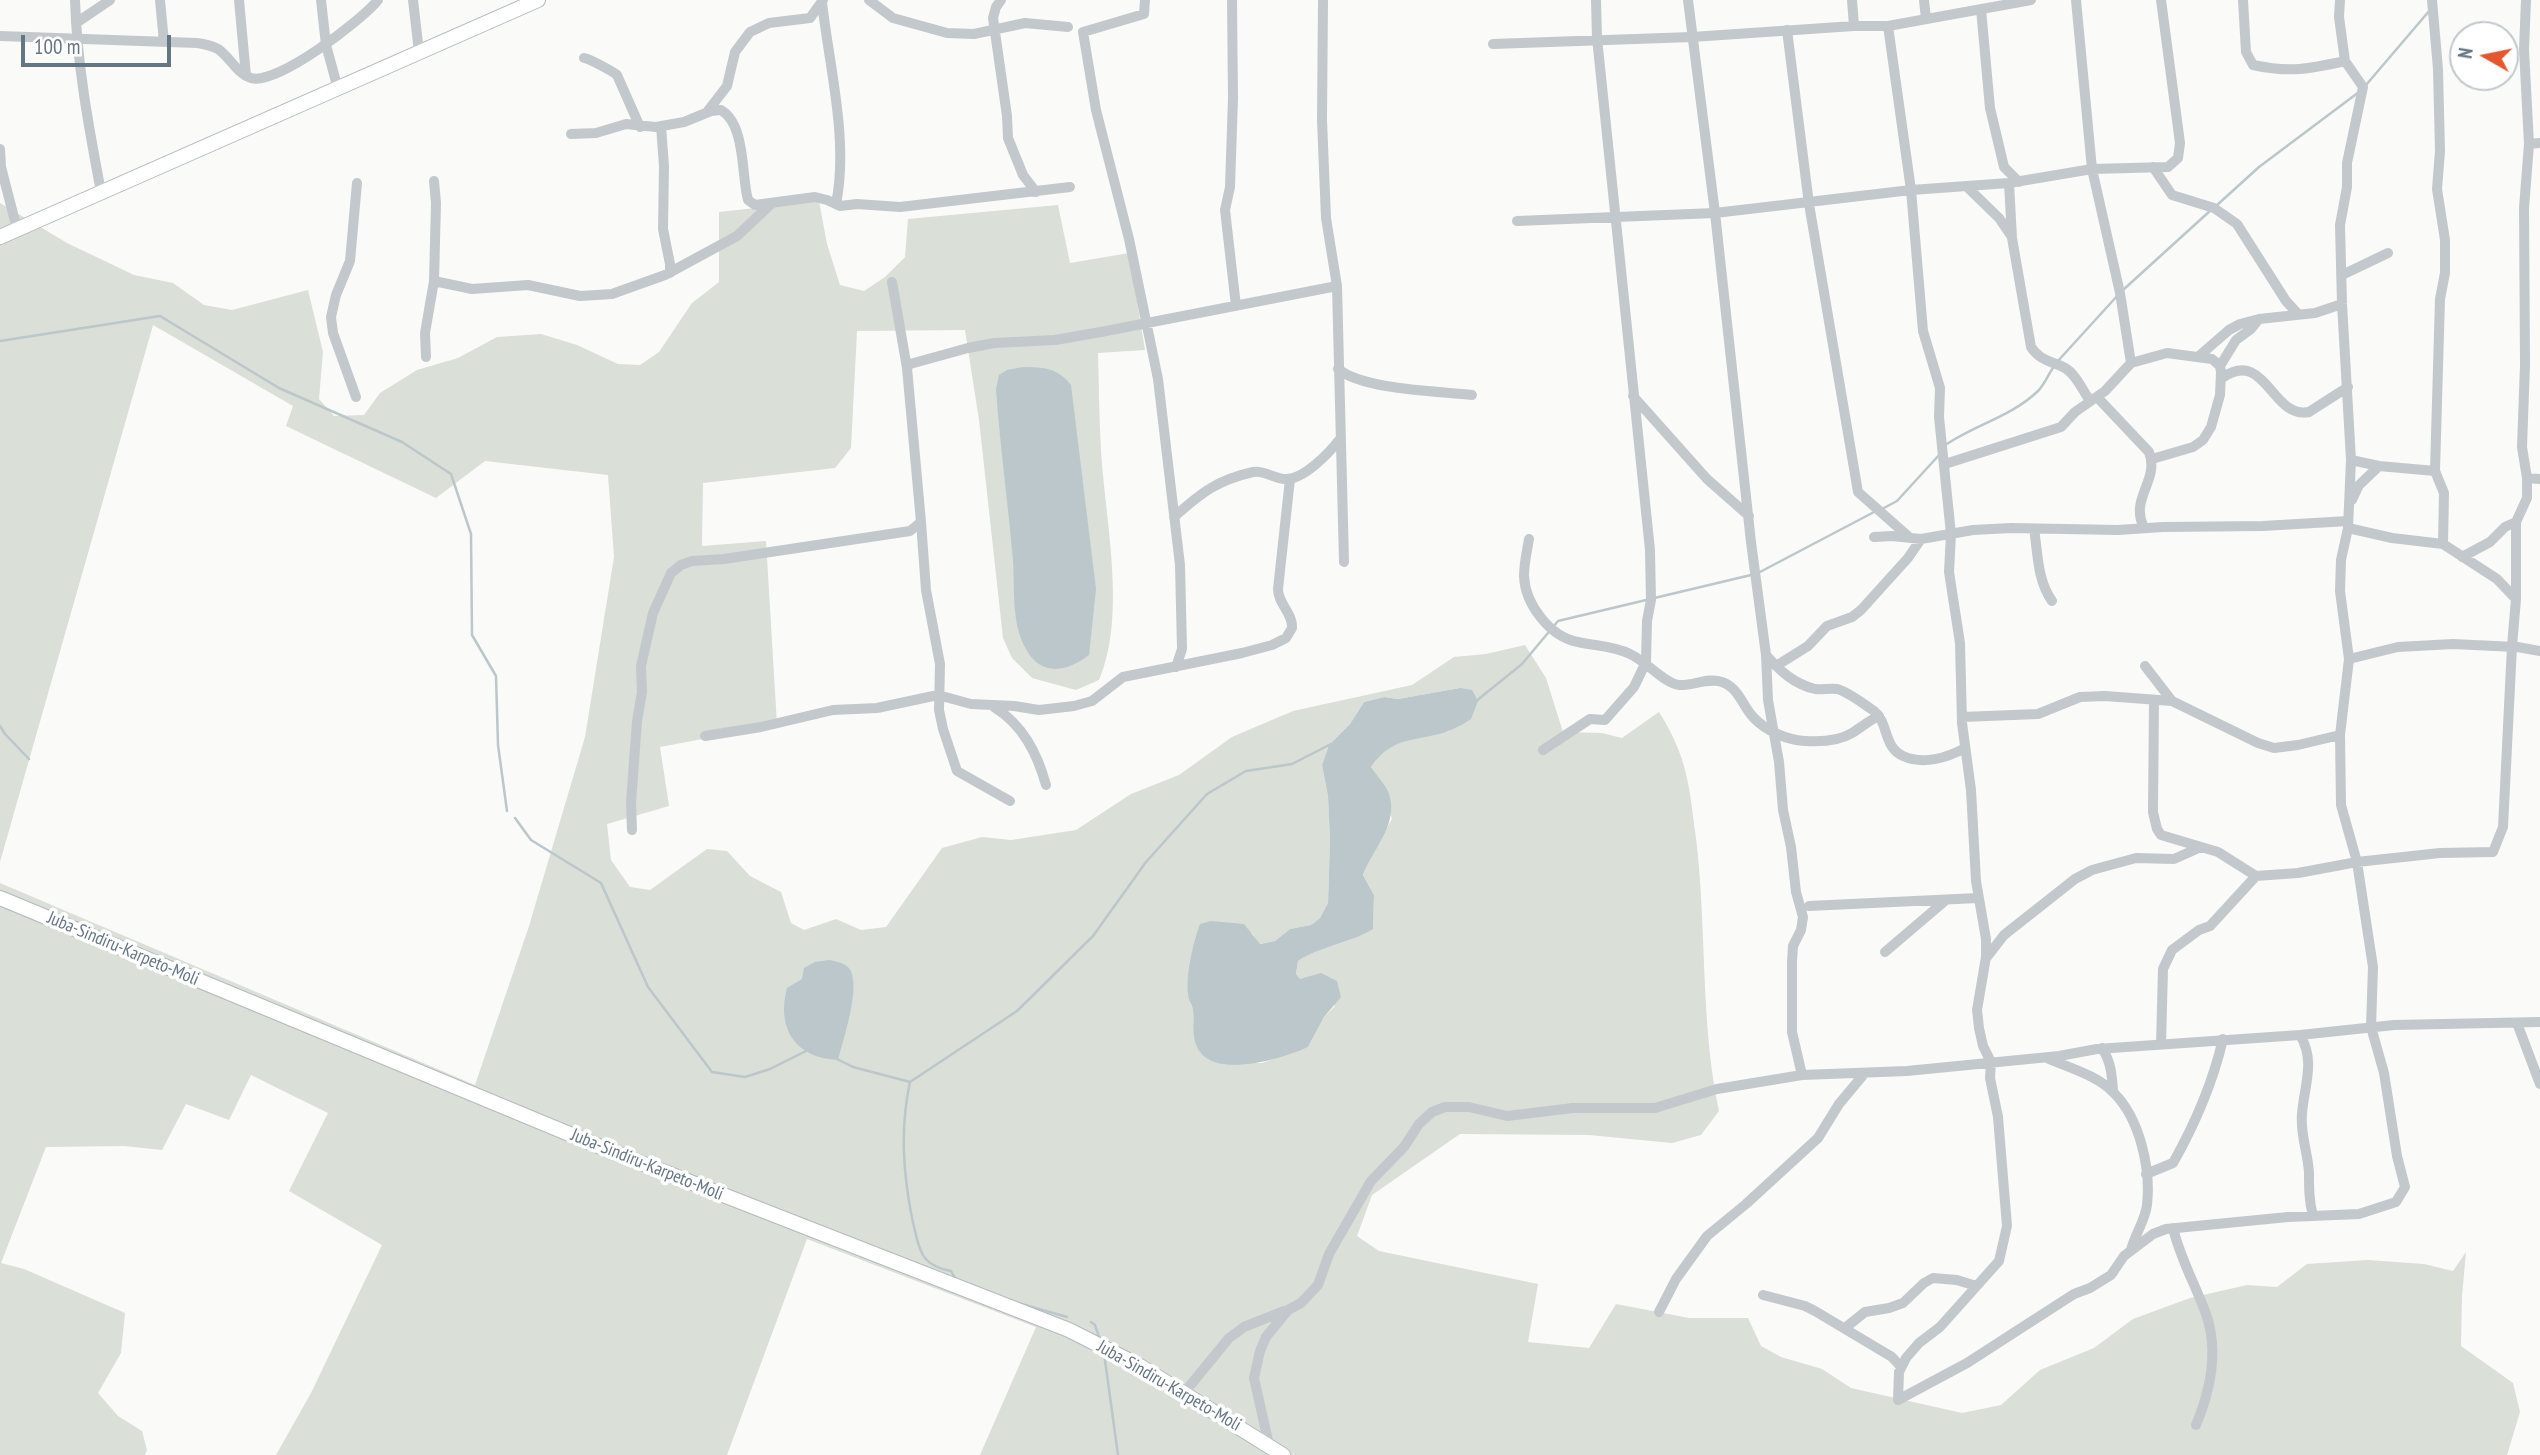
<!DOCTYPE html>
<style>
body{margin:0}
#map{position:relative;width:2540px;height:1455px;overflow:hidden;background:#fafaf8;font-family:"PT Sans Narrow",sans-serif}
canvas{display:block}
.north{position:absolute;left:2449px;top:21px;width:70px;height:70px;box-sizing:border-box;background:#fff;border:2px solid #c1c8cd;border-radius:50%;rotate:279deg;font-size:19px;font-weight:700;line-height:28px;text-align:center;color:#657683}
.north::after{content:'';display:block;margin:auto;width:24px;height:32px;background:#e4572e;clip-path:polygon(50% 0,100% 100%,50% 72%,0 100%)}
.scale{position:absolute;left:21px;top:35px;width:150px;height:32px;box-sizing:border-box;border:4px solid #657683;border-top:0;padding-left:9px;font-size:21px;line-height:24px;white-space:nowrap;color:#657683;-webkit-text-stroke:5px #fff;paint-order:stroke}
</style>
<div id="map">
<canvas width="2540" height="1455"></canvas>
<div class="north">N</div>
<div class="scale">100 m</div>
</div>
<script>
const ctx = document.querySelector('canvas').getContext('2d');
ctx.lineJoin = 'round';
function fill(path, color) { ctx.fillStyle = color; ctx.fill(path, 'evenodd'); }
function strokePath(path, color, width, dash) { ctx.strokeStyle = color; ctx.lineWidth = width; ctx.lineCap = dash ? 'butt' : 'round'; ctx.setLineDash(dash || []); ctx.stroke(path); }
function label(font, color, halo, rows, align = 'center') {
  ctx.font = font + ' "PT Sans Narrow",sans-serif'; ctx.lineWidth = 7; ctx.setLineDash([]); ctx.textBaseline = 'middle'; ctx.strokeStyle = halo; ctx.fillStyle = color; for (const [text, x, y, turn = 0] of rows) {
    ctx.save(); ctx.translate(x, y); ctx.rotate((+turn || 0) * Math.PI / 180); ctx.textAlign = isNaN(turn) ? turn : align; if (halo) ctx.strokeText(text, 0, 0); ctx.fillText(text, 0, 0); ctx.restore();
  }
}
const green = new Path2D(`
 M819 201 827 244 840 285 864 291 885 277 905 257 908 219 1058 205 1070 263 1129 253 1145 350 1098 353C1099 385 1099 418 1101 450 1105 520 1127 615 1099 680L1076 690 1032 678 1012 658 1003 638 979 420 965 330 857 331 851 448 835 468 703 483 702 546 766 541 777 725 660 747 669 806 607 824 611 860 630 887 650 890 707 849 727 851 750 876 781 892 791 923 804 930 836 919 861 930 886 927 942 848 982 837 1011 840 1076 830 1131 794 1179 775 1232 737 1293 711 1412 685 1454 657 1486 654 1525 645 1546 678 1563 732 1602 733 1622 738 1659 712C1688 758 1689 786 1696 838 1707 929 1700 1022 1719 1111L1701 1135 1672 1143 1589 1135 1460 1134 1372 1195 1357 1236 1379 1251 1538 1284 1528 1342 1589 1348 1616 1304 1689 1318H1748L1761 1346 1781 1357 1822 1369 1851 1388 1962 1413 2001 1405 2040 1370 2094 1348 2133 1319 2190 1298 2247 1285 2277 1287 2307 1264 2368 1260 2424 1264 2453 1271 2466 1252 2462 1296 2461 1346 2513 1383 2520 1412 2507 1455H980L1036 1327 807 1239 727 1455H276L311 1393 382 1245 289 1191 328 1113 251 1075 229 1120 186 1104 162 1150 124 1146 46 1147 1 1263 24 1269 125 1313 121 1353 98 1393 118 1416 142 1431 147 1450 145 1455H0V883L475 1085 529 926 585 737 614 557 608 475 485 461 436 498 286 426 293 406 153 325 0 862V203L67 243 134 275 173 283 204 305 232 310 308 290 323 352 319 399 334 416 364 415 380 393 417 370 458 358 497 337 541 334 577 345 618 364 640 365 659 352 692 303 719 282V212ZM1460 688 1450 731C1417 737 1391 738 1371 767L1378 778 1392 819 1371 855 1363 875 1374 895 1373 928C1351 944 1319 946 1298 961L1296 974 1300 979 1335 1006 1324 1017 1308 1047 1262 1063 1216 1062 1193 1023V1010L1188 994 1252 933 1259 944 1275 941 1290 929 1311 925 1320 918 1328 903 1330 841 1328 796 1322 765 1329 745 1350 724 1364 702 1384 697 1398 699Z`);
const water = new Path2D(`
 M1023 367C1043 367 1058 368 1071 385L1096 589 1089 655C1067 672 1041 677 1026 649 1011 623 1015 589 1013 560 1008 503 1000 446 996 389L999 375 1007 370Z
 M1460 688 1472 690 1478 701 1471 719C1465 723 1458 727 1451 730 1418 743 1395 733 1371 767 1376 775 1386 785 1389 794 1399 824 1373 848 1363 875L1374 895 1373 929C1351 943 1318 947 1298 961L1296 974 1300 979 1321 973 1337 981 1341 997 1324 1017 1308 1047C1284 1058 1213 1081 1197 1047 1192 1036 1194 1022 1193 1010 1192 1004 1188 999 1188 994 1186 974 1193 943 1200 924L1211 921 1244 924 1260 944 1275 941 1290 929 1311 925 1320 918 1328 903 1330 841 1328 796 1322 765 1329 745 1350 724 1364 702 1384 697 1398 699Z
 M829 960C836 961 844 963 849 968 862 985 843 1040 838 1060 796 1058 776 1029 787 988L802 979 804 968 815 962Z`);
const stream = new Path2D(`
 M2366 85 2430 10
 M2216 206 2259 167 2359 92
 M2123 290 2211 210
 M0 341 160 316 279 388 402 442 451 474 471 534 472 635 496 676 498 745 507 811
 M2057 362 2118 295
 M1944 446C1974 425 2011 417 2038 391 2044 385 2048 375 2053 368
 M1882 509 1897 501 1940 454
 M1758 573 1876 511
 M1475 702 1522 664 1558 621 1751 575
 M0 726 5 734 29 759
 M515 818 531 840 601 883 648 987 712 1072 745 1077 770 1069 806 1051
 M837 1059 853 1067 910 1082
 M955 1278 951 1271C941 1269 928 1264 923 1255 917 1245 915 1230 912 1218 903 1172 900 1128 910 1082L1017 1011 1093 936 1146 862 1207 794 1246 771 1292 764 1331 744
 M1018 1303 1067 1317
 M1091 1322 1095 1325 1100 1340
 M1104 1353 1118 1455`);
const minor = new Path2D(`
 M75 0C77 65 89 128 101 192
 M160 0 164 42
 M239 0 246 76
 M321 0 326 45 338 89
 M413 0 419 52
 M869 0 893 18 947 33 974 34 1025 23 1068 27
 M1001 0 996 7 993 18 1007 116 1008 138 1023 175 1036 192
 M1145 0 1144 14 1083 32 1096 110 1129 239 1158 379 1180 565 1182 649 1176 667
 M1232 0 1233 98 1230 187 1225 210 1236 306
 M1323 0 1322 120 1326 218 1337 286 1344 562
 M1688 0 1715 213 1751 542 1766 655 1768 700 1779 762 1783 810 1791 847 1796 892 1803 917 1801 930 1793 946 1792 962V1032L1802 1075
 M1852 0 1854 26
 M1924 0 1926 19
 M2076 0 2092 169 2120 293 2131 363
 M2243 0 2246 52 2253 65C2290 73 2309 69 2345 61
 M2432 0 2438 69 2440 151 2437 189 2445 240V273L2440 299 2435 471
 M822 2C829 66 849 140 836 204
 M1981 9 1990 108 2004 167 2019 182
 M76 23 110 0
 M1888 26 1911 190 1923 331 1940 388 1939 417 1951 534 1949 572 1960 643 1962 723 1971 790 1976 881 1986 939V957L1977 1010 1979 1028 1983 1046 1991 1062 1990 1078 1998 1117 2007 1226 1999 1261 1940 1327 1919 1343 1906 1358 1899 1372 1898 1400 1967 1363 2074 1294 2090 1288 2111 1275 2124 1256 2153 1234 2166 1229 2288 1217 2359 1214 2396 1202 2405 1187 2397 1156 2384 1073 2371 1027 2373 967 2357 862 2341 805 2340 735 2349 659 2340 591 2341 560 2348 528 2351 460 2342 304 2340 225 2347 187V163L2363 87 2345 61 2339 17 2340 0
 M1787 30 1809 204 1858 492 1909 537
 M0 36 197 43C204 44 212 46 218 49 230 57 236 73 251 78 276 86 361 21 378 0
 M1493 44 1692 37 1854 26H1888L2031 0
 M584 58C588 58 614 72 617 75L640 127
 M707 112 727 86 735 52 750 32 769 23 810 18 823 0
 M661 126 664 166 663 229 670 264V273
 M571 134 596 133 626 124 656 127 684 122 711 111 721 110C746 125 741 174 748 200L755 205 815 197 827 200 840 206 857 204 900 207 1070 187
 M2529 144 2540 143
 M0 149 1 167 17 229
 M2153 167 2172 195 2214 208 2237 224 2286 301 2298 314
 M2009 183 2012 238 2031 347C2040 361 2052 361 2065 368 2076 374 2083 391 2090 401
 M1966 186 1999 218 2012 237
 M1517 221 1715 213 1911 190 2009 183 2092 169 2168 167 2178 158 2180 143 2161 0
 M2342 275 2388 253
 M434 281 472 289 528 285 580 296 612 294 665 275 737 236 772 203
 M892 282 907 368
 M2199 356 2229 330 2240 324 2259 319 2315 313 2342 304
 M426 357 425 333 434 281 436 203 434 181
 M2220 366 2236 340 2251 329 2259 319
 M1338 369C1364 390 1437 391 1472 395
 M2222 378C2265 347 2272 420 2309 412L2348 387
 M1633 396 1707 479 1749 516
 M356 397 333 333 331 317 336 295 350 261 357 183
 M2097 397 2149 452C2160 481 2129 498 2144 528
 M2351 460 2379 466 2435 471 2444 493 2443 544
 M1945 464 2061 427 2075 412 2105 391 2131 363 2167 353 2212 359 2220 366 2221 372 2220 395 2211 427 2203 440 2193 447 2152 459
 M2527 478 2540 479
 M2352 500 2359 485 2379 466
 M1174 517C1201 493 1217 480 1253 472 1264 470 1273 478 1284 479 1303 481 1330 452 1340 439
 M921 522 926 590 940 664 939 710 943 729 957 771 1010 801
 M2348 528 2392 538 2443 544 2497 579 2516 599 2512 646 2540 651
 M2034 529C2038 553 2037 580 2052 601
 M1874 537 1892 536 1921 539 1973 530 2011 528 2118 530 2163 527 2263 526 2348 521
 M1529 539C1527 551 1524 563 1524 576 1525 604 1550 637 1578 642 1596 646 1614 646 1630 654 1646 661 1665 684 1679 685 1693 686 1708 677 1722 682 1739 688 1742 705 1753 717 1766 731 1787 740 1805 741 1821 742 1839 741 1852 733 1862 727 1868 721 1879 716
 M2462 557 2490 542 2505 527 2516 522
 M2516 599V522L2527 498V478L2522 447 2525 365 2524 208 2529 144 2524 50 2526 0
 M1766 655C1780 671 1794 684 1815 689 1822 690 1829 688 1837 689 1844 690 1867 706 1874 711 1889 723 1883 747 1903 756 1923 765 1947 758 1965 748
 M2349 659 2398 647 2453 644 2515 647
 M1776 666 1808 646 1827 626 1852 617 1861 610 1908 558 1921 539
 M2145 666 2172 701
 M2154 700 2153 812 2157 829 2161 835 2218 852 2256 876 2298 873 2357 862 2440 853 2493 852 2503 827 2512 646
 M994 707C1023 725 1037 753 1046 785
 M1962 717 2038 714 2080 697 2105 696 2172 701 2258 743 2274 748 2298 745 2340 735
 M705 736 761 727 833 710 877 708 938 695 971 704 1014 706 1039 710 1074 706 1092 701 1123 677 1242 653 1272 645 1286 638 1292 628C1293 613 1278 604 1278 589L1290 479
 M1543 750 1590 719 1605 720 1634 687 1646 662 1647 621 1651 600 1650 550 1597 38 1596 0
 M632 830 631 803 637 721 642 692 641 666 653 613 671 573 681 565 692 561 724 559 910 531 921 522 907 368 910 364 968 348 994 343 1055 340 1101 332 1337 286
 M1809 906 1978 898
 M1885 952 1946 900
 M1987 957 2004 935 2075 879 2092 870 2136 858 2174 859 2201 847
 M2517 1023 2540 1084
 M2300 1035C2316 1061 2304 1086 2302 1114 2300 1134 2308 1153 2309 1173 2309 1188 2309 1201 2313 1216
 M2161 1044 2163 969 2172 950 2199 930 2210 926 2256 876
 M2102 1048C2111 1062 2112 1075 2113 1091
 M2047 1058C2069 1068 2097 1075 2114 1093 2140 1119 2151 1169 2147 1205 2145 1221 2135 1234 2131 1250
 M2146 1174 2173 1163C2195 1124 2213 1082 2223 1039
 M2173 1228C2180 1258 2195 1284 2206 1314 2219 1351 2211 1389 2196 1425
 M1763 1295 1805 1306 1815 1311 1892 1357 1901 1367
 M1659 1312 1676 1279 1707 1236 1746 1204 1818 1138 1839 1104 1864 1074
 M1845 1328 1865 1312 1889 1308 1903 1303 1924 1283 1933 1278 1957 1280 1976 1286
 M1184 1393 1229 1338 1244 1327 1284 1311
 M1269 1445 1254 1378 1260 1351 1266 1337 1288 1310 1301 1303 1318 1285 1329 1254 1371 1181 1404 1147 1419 1124 1432 1112 1445 1107H1469L1507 1116 1573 1108H1655L1717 1089 1802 1075 1907 1071 2059 1056 2097 1049 2300 1035 2394 1025 2540 1022`);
const secondary = new Path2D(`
 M0 237 538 0
 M0 898 608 1150 1069 1330 1140 1366 1283 1455`);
const streetNames = [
 ["Juba-Sindiru-Karpeto-Moli",123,949,23],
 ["Juba-Sindiru-Karpeto-Moli",647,1165,22],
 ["Juba-Sindiru-Karpeto-Moli",1169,1386,30]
];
fill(green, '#dadfd7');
fill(water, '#bbc7cb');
strokePath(stream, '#bbc7cb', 2.5);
strokePath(secondary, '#b3babf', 16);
strokePath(minor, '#c3c8cc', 10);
strokePath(secondary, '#fff', 14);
label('18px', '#657683', '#fff', streetNames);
</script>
